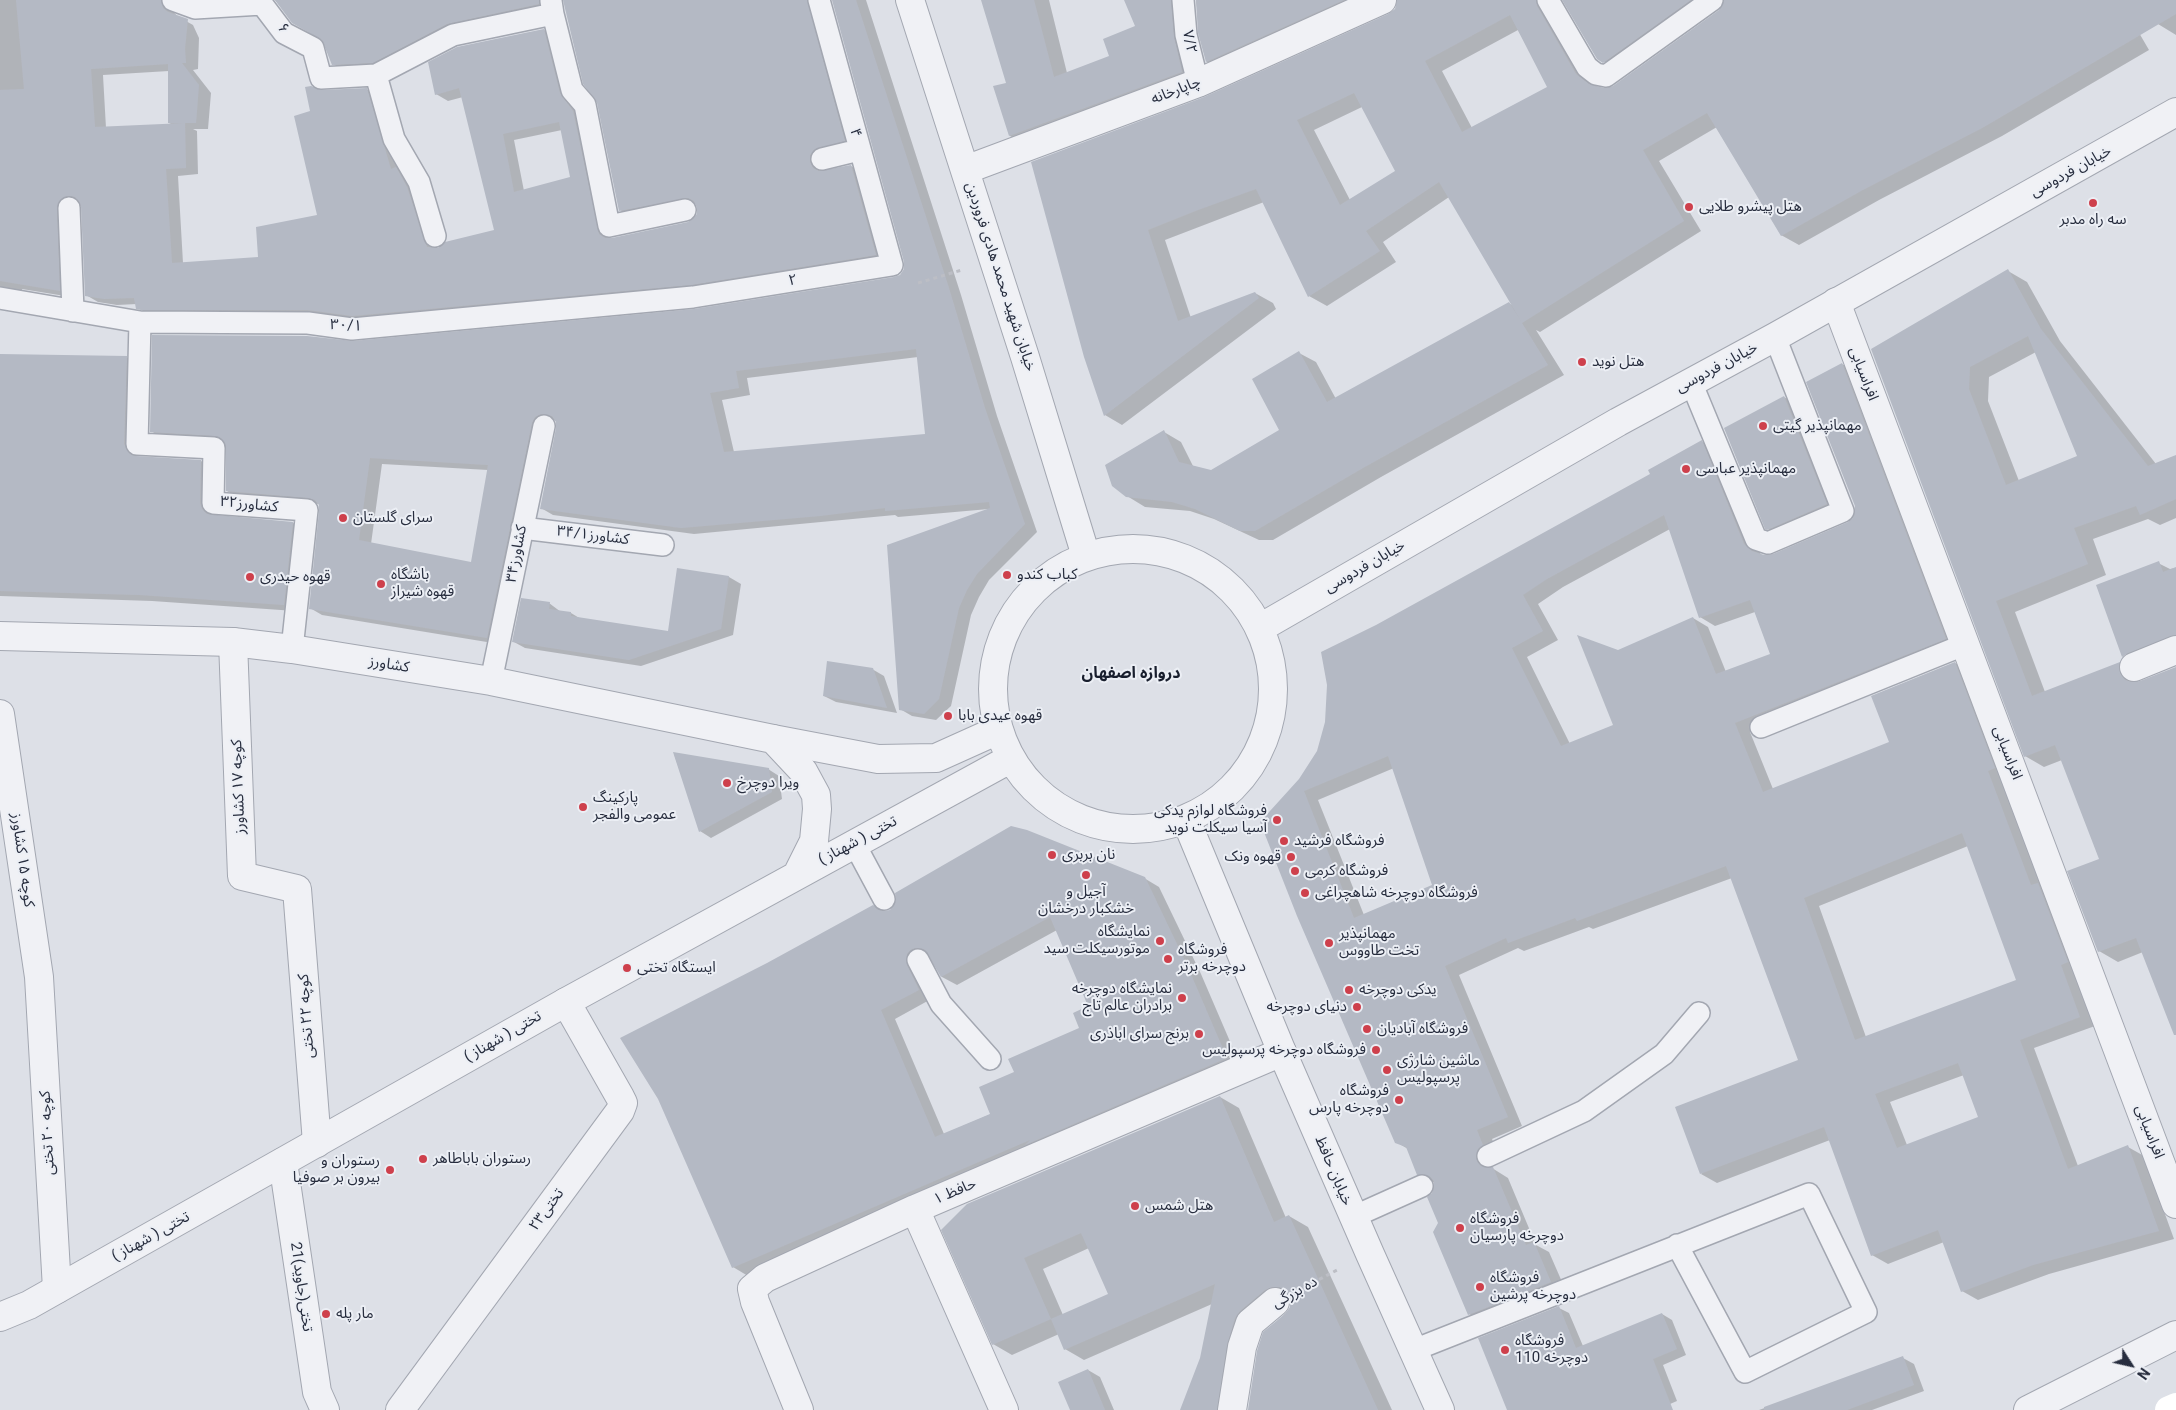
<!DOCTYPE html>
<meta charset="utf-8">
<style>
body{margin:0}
#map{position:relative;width:2176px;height:1410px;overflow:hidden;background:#dde0e7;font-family:Roboto,sans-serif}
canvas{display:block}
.north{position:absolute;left:2106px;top:1340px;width:50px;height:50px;-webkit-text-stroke:4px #eceff5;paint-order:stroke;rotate:125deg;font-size:14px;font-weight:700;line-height:20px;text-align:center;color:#272d3e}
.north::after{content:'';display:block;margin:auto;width:18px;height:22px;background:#272d3e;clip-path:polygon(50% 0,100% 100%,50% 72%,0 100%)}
</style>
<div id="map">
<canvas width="2176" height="1410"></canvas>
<div class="north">N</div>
</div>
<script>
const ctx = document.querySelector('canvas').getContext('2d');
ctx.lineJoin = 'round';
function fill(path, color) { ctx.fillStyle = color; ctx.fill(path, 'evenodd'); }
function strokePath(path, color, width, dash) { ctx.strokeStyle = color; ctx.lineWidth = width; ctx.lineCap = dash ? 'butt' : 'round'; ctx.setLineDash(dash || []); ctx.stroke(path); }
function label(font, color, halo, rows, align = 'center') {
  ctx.font = font + ' Roboto,"Noto Sans Arabic",sans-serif'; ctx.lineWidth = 4; ctx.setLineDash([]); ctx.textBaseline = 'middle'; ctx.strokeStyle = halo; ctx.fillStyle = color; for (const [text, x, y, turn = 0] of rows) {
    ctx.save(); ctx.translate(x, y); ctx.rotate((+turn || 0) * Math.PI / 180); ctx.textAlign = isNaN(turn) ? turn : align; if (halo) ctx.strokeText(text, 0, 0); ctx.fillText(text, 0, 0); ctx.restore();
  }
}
const shadow = new Path2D(`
 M0 0H176L172 10 177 16 193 25 199 38 198 69 193 70 211 93 208 129H193L197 131 198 174 178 176 183 263 259 258 319 216 312 112 321 92 366 89 379 96 419 195 437 249 496 231 463 97 448 101 436 94 544 30 556 37 585 119 611 240 688 223 698 215 699 208 696 204 632 217 620 210 598 102 565 0H821L856 147 821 169 823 172 851 166 863 173 888 261 704 291 365 323 150 315 138 308 137 304 117 305 98 302 86 295 83 207 80 202 70 208 71 297 22 289V293L0 302ZM169 71V123L173 125 106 128 103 75ZM562 130 571 178 524 191 514 140Z
 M275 0H554L551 4 385 69 346 71 333 64 324 39 293 22Z
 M833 0H866L961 295 997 416 1037 532 989 580 979 597 971 615 951 706 936 720 912 716 900 709 989 509 898 517 895 515 694 534 553 515 541 508 558 428 557 421 553 420 547 424 499 644 322 615 310 608 321 511 319 504 239 498 227 491 228 448 224 442 163 438 151 431 353 343 694 311 894 279 901 276 905 269V262ZM918 357 926 435 734 452 722 400 750 395 747 378ZM382 464 488 470 472 564 371 544Z
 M982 0H1049L1067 73 1111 57 1136 27 1125 0H1193L1199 82 1027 146 1010 136 1008 83Z
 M1196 0H1383L1224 72 1207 62 1200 33Z
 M1399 0H1558L1554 17 1594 85 1598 88H1613L1720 11 1725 0H2120L2149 50 2002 136 1879 200 1799 245 1781 235 1717 127 1659 161 1701 231 1540 332 1536 330 1564 375 1381 477 1273 540H1259L1214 519 1190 511 1145 507 1127 496 1164 432 1181 442 1193 466 1211 471 1281 430 1299 353 1316 362 1336 399 1509 303 1513 306 1449 197 1383 242 1396 262 1327 306 1309 296 1264 202 1165 240 1191 318 1255 293 1273 303 1276 309 1122 425 1105 415 1085 356 1204 99 1389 15 1396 9ZM1518 30 1549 87 1472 128 1442 71ZM1362 107 1397 172 1350 200 1314 130Z
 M1564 0H1722L1621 72 1598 58Z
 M2148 0H2176V35L2158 24Z
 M2008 271 2027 282 2060 341 2156 464 2176 456V518L2160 525 2148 519 2093 539 2106 575 2015 612 2045 692 2119 664 2138 675V682L2176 707V1029L2143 952 2118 962 2099 951 2100 860 2062 760 2044 767 2025 756 1872 350ZM2036 352 2079 457 2019 481 1988 401 1989 377Z
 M0 355 126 357 138 364 137 457 201 461 212 468V510L215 517 293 523 304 529 295 611 152 601 0 596Z
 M1842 364 1858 373 1961 647 1750 732 1773 789 1890 743 1955 663 1970 672 2095 1026 2034 1048 2078 1166 2128 1147 2144 1156 2174 1239 2049 1274 1978 1300 1962 1291 1944 1242 1888 1264 1872 1255 1830 1140 1717 1183 1701 1174 1800 1061 1732 878 1593 929 1589 927 1524 951 1518 948 1459 975 1522 1126 1492 1139 1498 1154 1493 1158 1492 1168 1508 1178 1536 1245 1549 1252 1566 1291 1484 1323 1469 1314 1439 1223 1435 1183 1418 1174 1408 1149 1396 1142 1300 780 1318 751 1377 626 1651 475 1702 442 1717 451 1761 555 1773 556 1849 524 1854 519 1856 506ZM1670 529 1700 617 1715 626 1755 612 1771 655 1726 672 1708 627 1693 618 1618 652 1615 725 1570 744 1527 657 1558 640 1538 604 1563 587ZM1394 768 1434 886 1364 915 1318 800ZM1968 846 2018 981 1866 1037 1819 906ZM1964 1075 1980 1118 1907 1145 1890 1102Z
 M1784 397 1796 404 1838 511 1778 535 1766 528 1725 429Z
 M2158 563 2170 569 2176 568V637L2133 658 2121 651Z
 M678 570 729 577 741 584 733 635 641 666 525 648 514 642 549 603 561 612 571 613 581 619 669 632Z
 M872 669 884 676 897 713 836 702 824 696Z
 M674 754 768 769 779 776 782 799 711 838 700 831Z
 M1144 878 1159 887 1201 974 1241 1067 748 1276 733 1267 883 913ZM1057 930 1089 1007 1081 1029 1015 1072 991 1114 944 1134 895 1019 933 998 927 957 930 956 942 977 957 985Z
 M1220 1097 1239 1108 1286 1218 1289 1216 1308 1227 1392 1410H1249L1265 1333 1291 1308V1297L1259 1322 1237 1410H1181L1201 1358 1212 1304 1084 1360 1065 1349 1059 1334 1012 1355 993 1344 943 1230ZM1089 1248 1109 1295 1063 1315 1043 1269Z
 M1559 1308 1569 1313 1583 1346 1662 1314 1672 1320 1686 1355 1663 1365 1677 1401 1656 1410H1510Z
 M1903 1358 1914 1364 1924 1391 1872 1410H1759Z
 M1088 1370 1100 1377 1114 1410H1072Z`);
const building = new Path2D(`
 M16 0H161L163 8 168 12 188 19 185 49 186 63H182L199 85 196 123H168V64L91 69 95 127 185 123 186 168 166 169 172 263 258 257 256 227 317 215 294 116 310 111 305 87 311 86 322 90 367 88 391 169 396 167 407 187 427 247 438 248 445 242 494 230 459 88 435 95 428 62 457 47 544 29 560 93 573 111 599 234 605 238H612L688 222 697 214V208L694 201 688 198 619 211 597 103 583 84 563 0H807L845 141 814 150 810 155V162L813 168 819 171 851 165 876 255 691 285 352 316 308 310H141L136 309 134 298 104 299 85 296 81 207 75 197 69 196 62 198 57 208 60 291 0 281V90L24 89ZM559 122 570 177 514 192 503 134Z
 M275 0H539V4L447 24 373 63 332 65 322 40 292 23Z
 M832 0H856L949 288 985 408 1025 524 977 574 967 590 959 608 939 699 924 714 899 710 887 545 990 508 989 502 885 511V508L820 516 681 528 540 509 556 428V422L552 416 541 414 535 417 532 423 487 638 309 609 319 511V505L315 500 308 498 226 491V448L221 438 215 436 150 432 152 335 307 336 353 341 694 309 894 277 900 275 904 269V262ZM916 349 925 434 724 452 710 393 739 388 736 371ZM370 458 488 465 471 562 359 540Z
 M981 0H1034L1054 77 1109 56 1103 39 1135 26 1124 0H1171L1174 36 1182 72 1009 136 993 86 1006 83Z
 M1196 0H1344L1206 62 1198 33Z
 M1397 0H1536L1537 6 1576 74 1589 84 1604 88 1613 86 1719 10 1724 0H2176V14L1984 127 1861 191 1781 236 1707 113 1643 150 1684 221 1522 323 1439 182 1366 231 1380 251 1308 297 1256 189 1198 210 1148 230 1178 321 1255 292 1259 298 1104 416 1084 357 1031 162 1204 97 1388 14 1395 9ZM1510 15 1547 87 1462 132 1425 61ZM1354 93 1395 171 1340 205 1297 120Z
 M1562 0H1691L1603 63 1597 59Z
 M2008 269 2041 329 2148 466 2176 455V499L2140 515 2136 506 2074 528 2088 564 1996 601 2032 696 2120 662V673L2125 680 2132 682 2140 681 2176 667V1035H2174L2136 938 2098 952 2067 871 2099 859 2055 745 2024 757 1871 349ZM2028 336 2077 456 2006 485 1969 389 1970 367Z
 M1509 302 1548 365 1363 468 1255 531H1240L1195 509 1172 502 1126 497 1112 486 1105 465 1164 430 1179 462 1211 470 1279 430 1252 379 1299 351 1327 402Z
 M0 354 127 356 124 444 130 454 136 456 201 460 200 503 202 509 207 514 293 522 284 605 140 595 0 591Z
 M1842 363 1946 639 1735 723 1763 792 1889 742 1871 696 1955 662 1995 768 1988 771 2031 885 2038 883 2068 962 2061 965 2080 1017 2020 1040 2068 1169 2128 1145 2159 1231 2033 1265 1961 1292 1938 1230 1871 1256 1824 1127 1700 1174 1675 1107 1798 1060 1726 866 1577 921 1575 918 1508 943 1506 938 1445 966 1508 1117 1477 1130 1483 1145 1478 1149 1477 1161 1481 1166 1493 1167 1526 1245 1534 1242 1551 1282 1468 1315 1433 1232 1438 1223 1427 1197 1432 1193 1434 1181 1429 1176 1417 1175 1406 1147 1395 1143 1297 916 1260 822 1299 779 1317 751 1325 722 1327 685 1321 652 1376 625 1650 474 1648 470 1702 440 1744 544 1752 551 1764 555 1773 554 1848 522 1853 518 1855 506 1806 382ZM1664 515 1699 618 1750 600 1770 654 1716 674 1693 617 1618 650 1577 635 1613 725 1561 746 1512 648 1543 631 1523 595 1547 579ZM1388 756 1432 885 1354 918 1304 791ZM1962 833 2016 980 1855 1040 1804 898ZM1958 1063 1978 1117 1897 1148 1875 1094Z
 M1784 396 1827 504 1767 530 1765 529 1724 428Z
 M2159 561 2163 572 2176 567V635L2128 653 2122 657 2096 585Z
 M677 568 729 576 721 629 629 660 512 642 521 598 550 602 549 609 571 612V616L668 631Z
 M827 661 873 668 887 708 823 696Z
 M673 752 769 768 772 792 699 832Z
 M1011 826 1027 830 1145 877 1187 965 1227 1058 1025 1145 1030 1140 732 1268 658 1099 620 1038 767 963 873 905 883 911 890 910 896 900 895 893ZM1050 917 1088 1006 1073 1013 1079 1028 1008 1059 1014 1072 979 1087 990 1114 935 1137 881 1010 919 990 907 965V954L912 949 918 948 925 950 941 977Z
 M1220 1096 1274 1222 1289 1215 1378 1410H1248L1257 1351 1263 1332 1285 1314 1290 1307V1300L1287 1292 1280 1287H1272L1265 1290 1240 1311 1235 1318 1227 1345 1217 1410H1180L1200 1358 1215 1284 1064 1350 1051 1319 992 1345 941 1230 967 1204ZM1081 1233 1108 1294 1051 1319 1024 1258Z
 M1559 1306 1576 1348 1662 1313 1677 1349 1653 1359 1673 1410H1507L1478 1338Z
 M1903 1356 1914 1385 1847 1410H1764V1407Z
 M1088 1369 1105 1410H1070L1058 1382Z`);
const path = new Path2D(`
 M918 283 962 270
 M1305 1287 1339 1269`);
const service = new Path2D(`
 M173 0 195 8 262 4 284 33 313 48 321 78 376 75 394 139 419 182 435 236
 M1183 0 1186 35 1198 83
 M1548 0 1587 67 1596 74 1606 76 1712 0
 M553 14 572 90 585 105 609 226 685 210
 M376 75 453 35 553 14 551 1
 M822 159 859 150
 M69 208 73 311
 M0 298 140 322 308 323 352 329 693 297 892 265 819 0
 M140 322 137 444 214 448 213 503 307 510 292 649
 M1691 382 1756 539 1768 543 1843 511 1775 337
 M522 528 663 545
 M491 681 544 426
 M1761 727 1966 644
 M854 843 884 899
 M918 960 941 1004 990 1059
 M1488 1156 1584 1111 1664 1054 1699 1013
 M1353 1217 1422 1186
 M1414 1350 1809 1194 1866 1312 1745 1372 1677 1245`);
const minor = new Path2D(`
 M910 0 1025 357 1086 556
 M965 170 1198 83 1382 0
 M1836 302 2176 1204
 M233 642 242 876 297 889 317 1143
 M2134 667 2176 650
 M0 714 39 977 57 1289
 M773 739 878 759 936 758 996 731
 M283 1162 317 1392 325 1410
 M915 1209 1004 1410
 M400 1410 620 1111 623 1103 620 1097 566 1002
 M799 1410 755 1302 752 1289 765 1278 915 1209 1282 1052
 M1232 1410 1242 1347 1250 1323 1275 1302
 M2028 1410 2176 1335`);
const tertiary = new Path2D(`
 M993 689a140 140 0 1 1 280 0a140 140 0 1 1-280 0Z
 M1260 628 1618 422 1775 337 2176 112
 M0 636 233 642 292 649 491 681 773 739 803 771 816 795 817 809 814 841 798 873
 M1186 820 1282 1052 1370 1254 1440 1410
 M0 1317 29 1305 566 1002 1008 760`);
const secondary = new Path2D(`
 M2169 1410 2176 1407`);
const markers = [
 [2093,203,5,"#ce404c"],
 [1689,207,5,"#ce404c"],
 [1582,362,5,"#ce404c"],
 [1763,426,5,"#ce404c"],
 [1686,469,5,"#ce404c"],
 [343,518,5,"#ce404c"],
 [1007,575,5,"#ce404c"],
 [250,577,5,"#ce404c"],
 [381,584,5,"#ce404c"],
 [948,716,5,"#ce404c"],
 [727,783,5,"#ce404c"],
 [583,807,5,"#ce404c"],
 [1277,820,5,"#ce404c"],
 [1284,841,5,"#ce404c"],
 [1052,855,5,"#ce404c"],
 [1291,857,5,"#ce404c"],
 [1295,871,5,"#ce404c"],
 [1086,875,5,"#ce404c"],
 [1305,893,5,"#ce404c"],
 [1160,941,5,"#ce404c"],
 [1329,943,5,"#ce404c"],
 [1168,959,5,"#ce404c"],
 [627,968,5,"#ce404c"],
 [1349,990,5,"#ce404c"],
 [1182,998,5,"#ce404c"],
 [1357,1007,5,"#ce404c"],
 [1367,1029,5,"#ce404c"],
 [1199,1034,5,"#ce404c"],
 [1376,1050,5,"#ce404c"],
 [1387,1070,5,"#ce404c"],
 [1399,1100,5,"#ce404c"],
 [423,1159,5,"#ce404c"],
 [390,1170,5,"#ce404c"],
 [1135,1206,5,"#ce404c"],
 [1460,1228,5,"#ce404c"],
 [1480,1287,5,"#ce404c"],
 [326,1314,5,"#ce404c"],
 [1505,1350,5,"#ce404c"]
];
const streetNames = [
 ["۶",283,29,44],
 ["۷/۲",1189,42,79],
 ["چاپارخانه",1176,91,-21],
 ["۴",855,133,75],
 ["خیابان فردوسی",2071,172,-29],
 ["خیابان شهید محمد هادی فروردین",1000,277,72],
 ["۲",793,281,-9],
 ["۳۰/۱",346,326,3],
 ["خیابان فردوسی",1717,368,-28],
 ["افراسیابی",1863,374,69],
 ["کشاورز۳۲",249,505,6],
 ["کشاورز۳۴/۱",593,536,7],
 ["کشاورز۳۴",517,554,-79],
 ["خیابان فردوسی",1365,567,-30],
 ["کشاورز",389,665,9],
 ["افراسیابی",2007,753,69],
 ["کوچه ۱۷ کشاورز",239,787,-92],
 ["تختی ( شهناز )",858,841,-28],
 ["کوچه ۱۵ کشاورز",22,860,82],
 ["کوچه ۲۲ تختی",307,1016,-94],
 ["تختی ( شهناز )",503,1037,-30],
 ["افراسیابی",2149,1132,69],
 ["کوچه ۲۰ تختی",48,1133,-93],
 ["خیابان حافظ",1333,1171,67],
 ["حافظ ۱",955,1192,-23],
 ["تختی۲۳",547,1210,-54],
 ["تختی ( شهناز )",151,1237,-29],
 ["21تختی(جاوید)",301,1287,82],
 ["ده بزرگی",1295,1293,-29]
];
const poiNames = [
 ["هتل پیشرو طلایی",1699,207],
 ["سه راه مدبر",2093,220,"center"],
 ["هتل نوید",1592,362],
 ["مهمانپذیر گیتی",1773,426],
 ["مهمانپذیر عباسی",1696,469],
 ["سرای گلستان",353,518],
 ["باشگاه",391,575],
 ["قهوه شیراز",391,592],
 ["کباب کندو",1017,575],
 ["قهوه حیدری",260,577],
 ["قهوه عیدی بابا",958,716],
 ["ویرا دوچرخ",737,783],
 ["پارکینگ",593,798],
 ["عمومی والفجر",593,815],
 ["فروشگاه لوازم یدکی",1267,811,"right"],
 ["آسیا سیکلت نوید",1267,828,"right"],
 ["فروشگاه فرشید",1294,841],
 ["نان بربری",1062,855],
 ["قهوه ونک",1281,857,"right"],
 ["فروشگاه کرمی",1305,871],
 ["آجیل و",1086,892,"center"],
 ["خشکبار درخشان",1086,909,"center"],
 ["فروشگاه دوچرخه شاهچراغی",1315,893],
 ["نمایشگاه",1150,932,"right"],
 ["موتورسیکلت سید",1150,949,"right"],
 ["مهمانپذیر",1339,934],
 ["تخت طاووس",1339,951],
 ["فروشگاه",1178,950],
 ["دوچرخه برتر",1178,967],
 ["ایستگاه تختی",637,968],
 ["نمایشگاه دوچرخه",1172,989,"right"],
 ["برادران عالم تاج",1172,1006,"right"],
 ["یدکی دوچرخه",1359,990],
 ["دنیای دوچرخه",1347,1007,"right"],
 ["فروشگاه آبادیان",1377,1029],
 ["برنج سرای اباذری",1189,1034,"right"],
 ["فروشگاه دوچرخه پرسپولیس",1366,1050,"right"],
 ["ماشین شارژی",1397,1061],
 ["پرسپولیس",1397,1078],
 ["فروشگاه",1389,1091,"right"],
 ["دوچرخه پارس",1389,1108,"right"],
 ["رستوران باباطاهر",433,1159],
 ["رستوران و",380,1161,"right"],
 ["بیرون بر صوفیا",380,1178,"right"],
 ["هتل شمس",1145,1206],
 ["فروشگاه",1470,1219],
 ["دوچرخه پارسیان",1470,1236],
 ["فروشگاه",1490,1278],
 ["دوچرخه پرشین",1490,1295],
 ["مار پله",336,1314],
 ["فروشگاه",1515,1341],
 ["دوچرخه 110",1515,1358]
];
const neighbourhoodNames = [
 ["دروازه اصفهان",1131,674]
];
fill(shadow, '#0003');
fill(building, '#b4b9c4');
strokePath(service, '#a3a7b1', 24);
strokePath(minor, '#a3a7b1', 30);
strokePath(tertiary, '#a3a7b1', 30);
strokePath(path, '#bcbec5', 3, [4, 4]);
strokePath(service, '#f0f1f5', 21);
strokePath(minor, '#f0f1f5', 28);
strokePath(tertiary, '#f0f1f5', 28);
strokePath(secondary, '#fff', 28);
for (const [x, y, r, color] of markers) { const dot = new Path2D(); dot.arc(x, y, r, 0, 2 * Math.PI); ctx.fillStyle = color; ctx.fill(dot); strokePath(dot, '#eceff5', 2); }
label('15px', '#272d3e', '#eceff5', streetNames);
label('15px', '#272d3e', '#eceff5', poiNames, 'left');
label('bold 16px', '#191f2e', '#eceff5', neighbourhoodNames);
</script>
